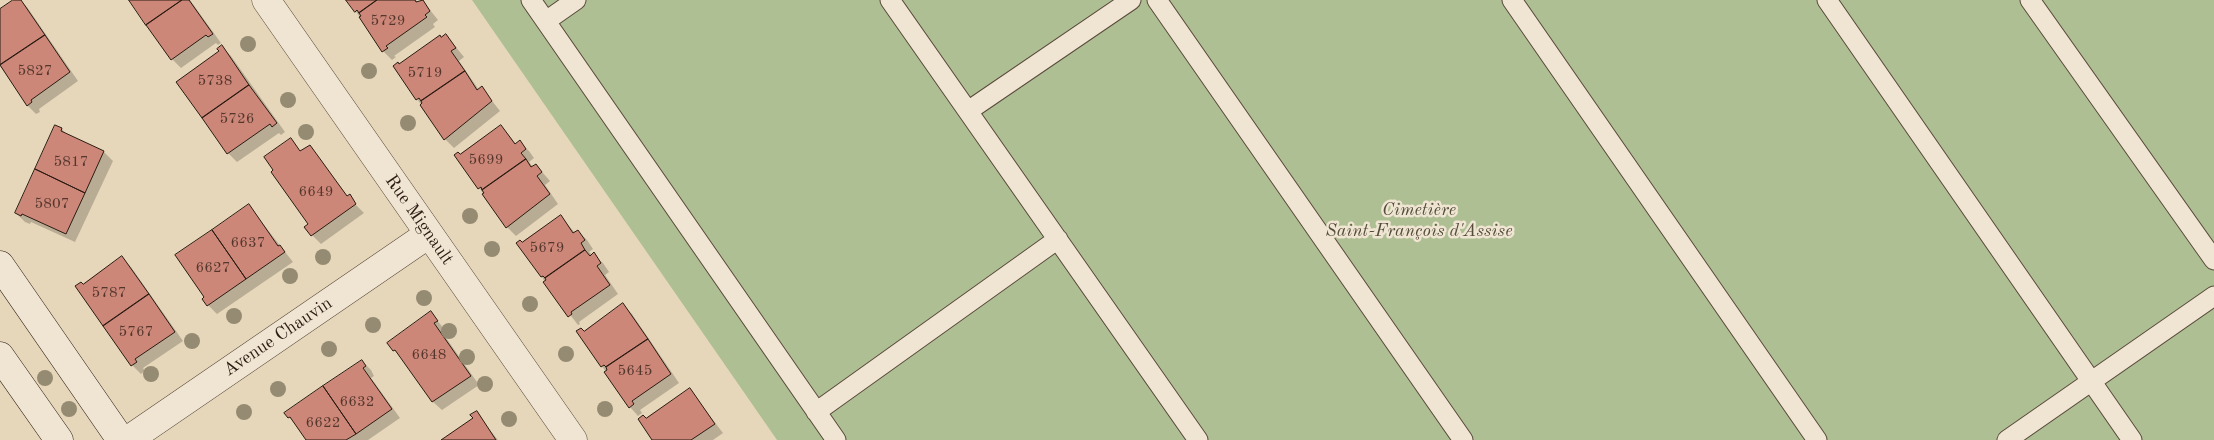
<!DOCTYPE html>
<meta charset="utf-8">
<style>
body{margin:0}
canvas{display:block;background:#e6d7ba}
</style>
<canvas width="2214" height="440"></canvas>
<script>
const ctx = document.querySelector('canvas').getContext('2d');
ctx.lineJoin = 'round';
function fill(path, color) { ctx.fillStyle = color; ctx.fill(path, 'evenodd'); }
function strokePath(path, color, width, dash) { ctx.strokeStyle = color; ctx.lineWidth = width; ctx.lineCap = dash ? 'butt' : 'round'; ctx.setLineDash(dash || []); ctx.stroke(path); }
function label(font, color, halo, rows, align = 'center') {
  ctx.font = font + ' "Old Standard TT",serif'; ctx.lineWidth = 5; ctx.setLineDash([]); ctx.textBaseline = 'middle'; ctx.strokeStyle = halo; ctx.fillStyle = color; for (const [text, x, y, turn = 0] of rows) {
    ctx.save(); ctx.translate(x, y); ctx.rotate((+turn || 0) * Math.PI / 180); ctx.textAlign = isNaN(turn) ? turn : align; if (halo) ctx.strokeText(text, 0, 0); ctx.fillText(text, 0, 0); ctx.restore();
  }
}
const green = new Path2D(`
 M472 0H2214V440H777Z`);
const shadow = new Path2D(`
 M16 0H20L27 7 78 81 39 109 40 112 36 114 28 106 0 66V11Z
 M130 0H190L221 43 218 45 216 43 181 68 172 59Z
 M348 0H416L418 2 422 0 438 20 433 24 435 27 394 56 396 57 392 60 383 51Z
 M446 35 464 57 459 61 479 90 482 88 500 111 454 148 445 139 394 66 400 65Z
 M222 47 231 56 285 132 281 135 279 133 237 162 228 153Z
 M501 126 517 145 520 142 529 151 534 158 529 162 533 167 536 165 550 181 545 185 558 204 516 236 507 227 456 155 460 156Z
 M62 129 68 136 104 152 113 161 75 242 31 222 30 224 25 222 16 213Z
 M290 140 301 152 309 146 348 197 364 213 321 244 312 235Z
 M249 206 293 262 217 314 208 305Z
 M561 217 575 233 578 231 587 240 593 249 589 252 603 263 609 272 605 275 618 294 579 322 580 324 578 325 545 282 522 244Z
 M122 258 131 267 183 341 143 368 145 371 141 374 132 365Z
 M623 305 632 314 679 383 640 410 642 413 638 416 630 407 602 366Z
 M431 313 445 330 442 332 479 385 442 410 433 402 403 359 394 350Z
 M362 361 371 370 374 376 371 378 400 418 368 440H308L286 413Z
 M690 390 723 433 713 440H654L646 420Z
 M476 413 498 440H443L475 418Z`);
const building = new Path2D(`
 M13 0H21L45 35 0 65V9Z
 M129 0H182L146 25Z
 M182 0H189L213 34 208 37 206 35 171 60 146 25Z
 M346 0H377L359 13 357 10 355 12Z
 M377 0H415L416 2 423 0 430 11 425 15 427 17 386 46 388 48 382 52 359 17 361 16 359 13Z
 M446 34 456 48 451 51 465 71 421 101 419 98 416 100 393 66 398 62 399 64 440 35 441 37Z
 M45 35 70 72 31 100 32 102 27 106 0 65Z
 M222 45 249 85 202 118 176 82 219 51 217 49Z
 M465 71 477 90 482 86 492 101 444 140 420 105 422 103 421 101Z
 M249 85 277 123 272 127 270 124 227 154 202 118Z
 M55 125 62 128 61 131 104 151 85 193 35 169Z
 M501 125 515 144 520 140 526 149 521 153 526 159 482 190 481 187 478 189 454 155 458 152 460 154Z
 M291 138 300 151 310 145 347 196 350 194 356 204 311 236 304 227 308 224 271 172 273 170 264 157Z
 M526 159 531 167 536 164 542 172 537 176 550 194 506 228 482 194 484 193 482 190Z
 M35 169 85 193 66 234 22 214 21 216 15 213Z
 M249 204 278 246 280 245 285 252 246 279 212 230Z
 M561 215 573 233 578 230 585 240 581 243 585 250 545 278 543 276 541 277 516 243 520 240 522 242Z
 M212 230 246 279 207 306 202 299 204 297 175 255Z
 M585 250 590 256 594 252 601 263 597 266 610 285 571 312 572 314 568 317 543 282 546 280 545 278Z
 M122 256 149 294 103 326 75 286 81 282 83 284Z
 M149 294 175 332 135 359 137 362 131 366 103 326Z
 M623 303 648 339 606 367 604 365 601 367 576 331 581 328 584 331Z
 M431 311 438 321 434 323 471 376 432 402 395 350 393 351 387 343Z
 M648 339 671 374 632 401 634 404 629 408 604 372 607 370 606 367Z
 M362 360 366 366 363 368 392 409 356 434 323 386Z
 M323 386 356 434 346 440H306L290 417 288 418 284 413Z
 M690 388 715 424 691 440H652L638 419 643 415 646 418Z
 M477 411 496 440H441L473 418 470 415Z`);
const lane = new Path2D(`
 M531 0 836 440
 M890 0 1198 440
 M1157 0 1463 440
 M1512 0 1817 440
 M1827 0 2132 440
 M2030 0 2214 260
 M546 21 576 0
 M968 111 1131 0
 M816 412 1058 239
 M2007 440 2214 296`);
const street = new Path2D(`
 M266 0 573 440
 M128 440 429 234`);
const secondary = new Path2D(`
 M0 265 121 440
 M0 356 59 440`);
const trees = [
 [248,44],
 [369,71],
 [288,100],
 [408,123],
 [306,132],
 [470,216],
 [492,249],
 [323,257],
 [290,276],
 [424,298],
 [530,304],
 [234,316],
 [373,325],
 [449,331],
 [192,341],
 [329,349],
 [566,354],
 [467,357],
 [151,374],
 [45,378],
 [485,384],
 [278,389],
 [69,409],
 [605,409],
 [244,412],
 [509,419]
];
const numberNames = [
 ["5729",388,21],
 ["5827",35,71],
 ["5719",425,73],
 ["5738",215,81],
 ["5726",237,119],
 ["5699",486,160],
 ["5817",71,162],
 ["6649",316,192],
 ["5807",52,204],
 ["6637",248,243],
 ["5679",547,248],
 ["6627",213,268],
 ["5787",109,293],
 ["5767",136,332],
 ["6648",429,355],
 ["5645",635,371],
 ["6632",357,402],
 ["6622",323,423]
];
const parkNames = [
 ["Cimetière",1419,210],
 ["Saint-François d'Assise",1419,231]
];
const streetNames = [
 ["Rue Mignault",419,220,55],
 ["Avenue Chauvin",278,337,-34]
];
fill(green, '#afbf94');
fill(shadow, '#0003');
fill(building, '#cd8779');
strokePath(building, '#2b1b12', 1);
strokePath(lane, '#5a4a3c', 21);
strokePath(street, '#5a4a3c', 29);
strokePath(secondary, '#2b1b12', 29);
strokePath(lane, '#efe5d2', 19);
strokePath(street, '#efe5d2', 28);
strokePath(secondary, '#efe5d2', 28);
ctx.fillStyle = '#958b73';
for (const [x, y] of trees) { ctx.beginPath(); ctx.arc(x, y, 8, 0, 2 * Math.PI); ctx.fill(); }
label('15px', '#54362c', null, numberNames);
label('italic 18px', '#534c39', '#efe5d2', parkNames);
label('18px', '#2b1b12', '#efe5d2', streetNames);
</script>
